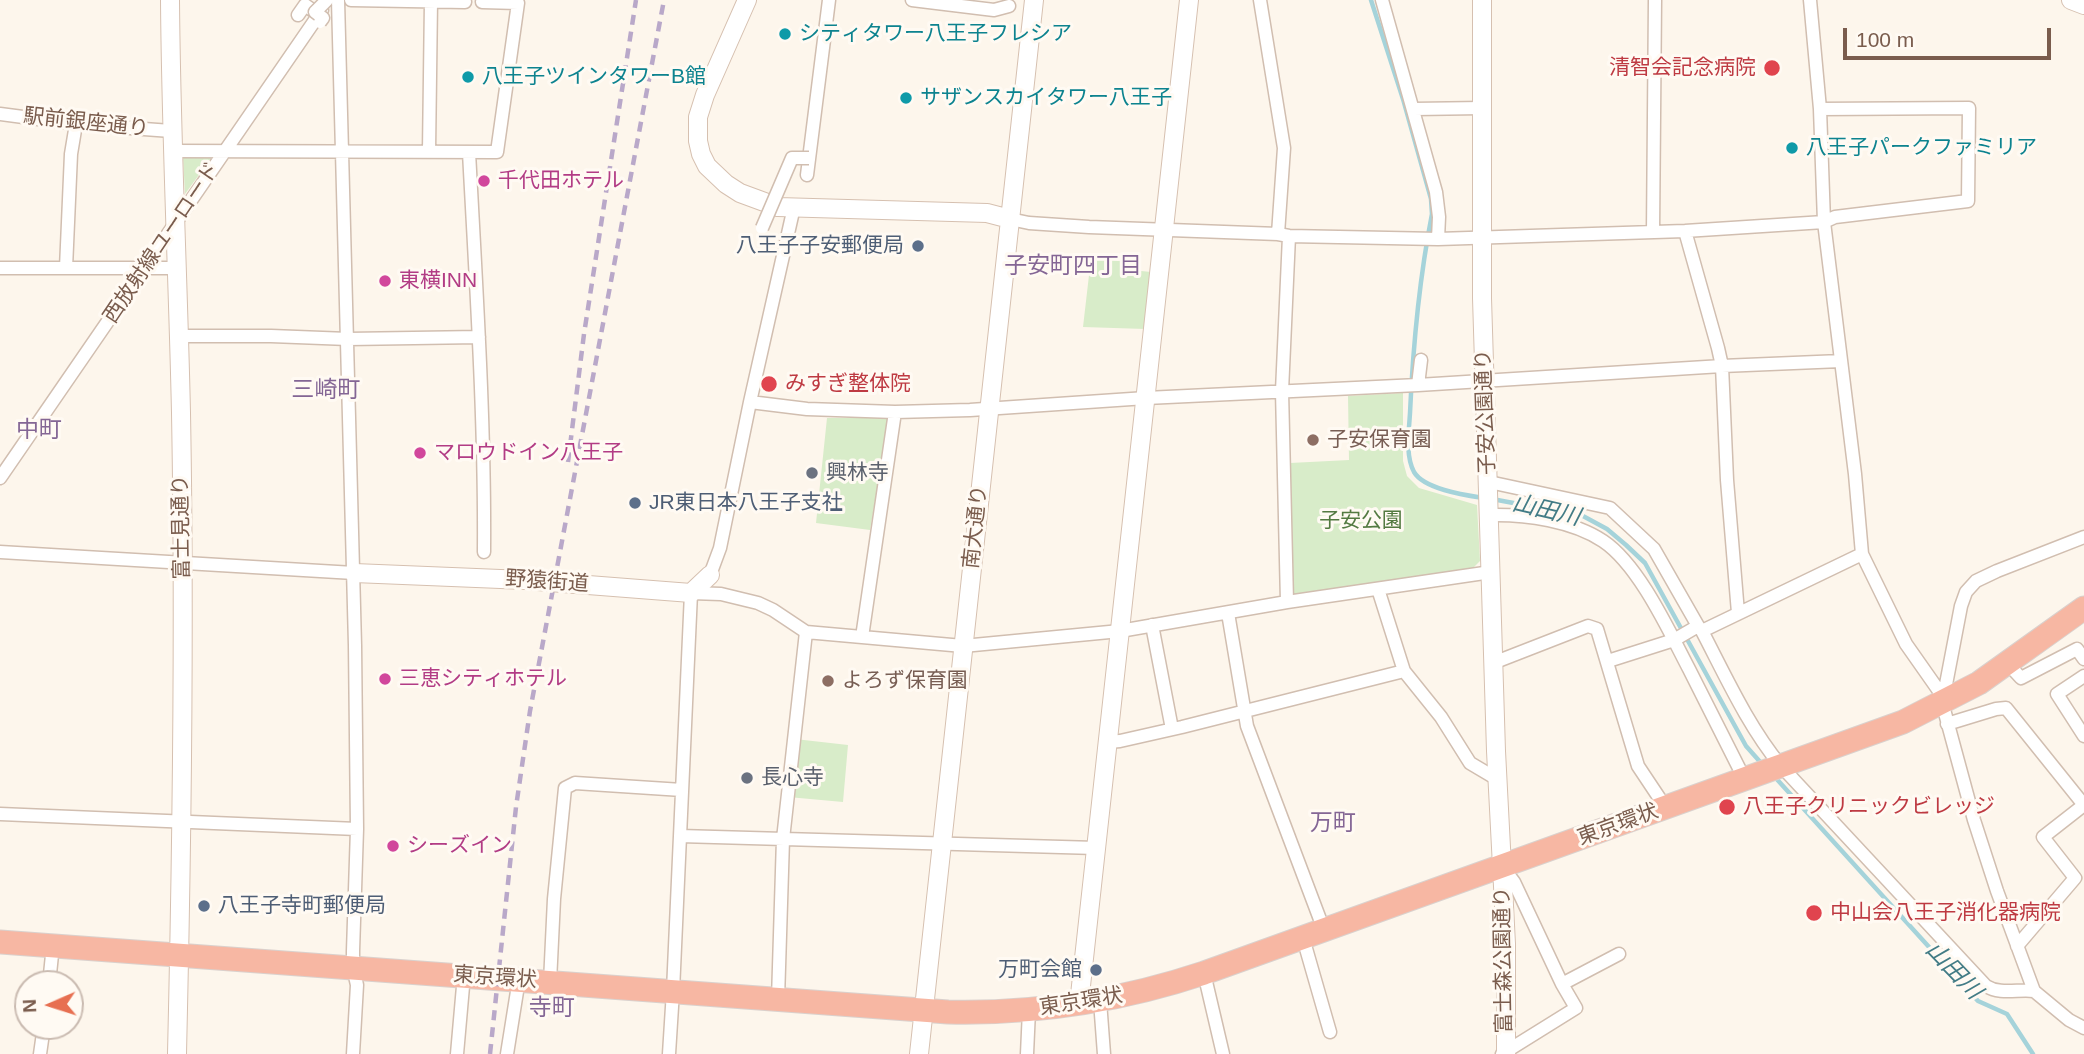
<!DOCTYPE html>
<meta charset="utf-8">
<style>
body{margin:0}
#map{position:relative;width:2084px;height:1054px;overflow:hidden;background:#fdf6ec;font-family:Helvetica,sans-serif}
canvas{display:block}
.north{position:absolute;left:14px;top:970px;width:70px;height:70px;box-sizing:border-box;background:#fffaf3;border:2px solid #cabbb1;border-radius:50%;rotate:267deg;font-size:19px;font-weight:700;line-height:28px;text-align:center;color:#7a5c4d}
.north::after{content:'';display:block;margin:auto;width:24px;height:32px;background:#e76f51;clip-path:polygon(50% 0,100% 100%,50% 72%,0 100%)}
.scale{position:absolute;left:1843px;top:28px;width:208px;height:32px;box-sizing:border-box;border:4px solid #7a5c4d;border-top:0;padding-left:9px;font-size:21px;line-height:24px;white-space:nowrap;color:#7a5c4d;-webkit-text-stroke:5px #fffaf3;paint-order:stroke}
</style>
<div id="map">
<canvas width="2084" height="1054"></canvas>
<div class="north">N</div>
<div class="scale">100 m</div>
</div>
<script>
const ctx = document.querySelector('canvas').getContext('2d');
ctx.lineJoin = 'round';
function fill(path, color) { ctx.fillStyle = color; ctx.fill(path, 'evenodd'); }
function strokePath(path, color, width, dash) { ctx.strokeStyle = color; ctx.lineWidth = width; ctx.lineCap = dash ? 'butt' : 'round'; ctx.setLineDash(dash || []); ctx.stroke(path); }
function label(font, color, halo, rows, align = 'center') {
  ctx.font = font + ' Helvetica,"Noto Sans JP",sans-serif'; ctx.lineWidth = 6; ctx.setLineDash([]); ctx.textBaseline = 'middle'; ctx.strokeStyle = halo; ctx.fillStyle = color; for (const [text, x, y, turn = 0] of rows) {
    ctx.save(); ctx.translate(x, y); ctx.rotate((+turn || 0) * Math.PI / 180); ctx.textAlign = isNaN(turn) ? turn : align; if (halo) ctx.strokeText(text, 0, 0); ctx.fillText(text, 0, 0); ctx.restore();
  }
}
const green = new Path2D(`
 M214 154 185 194 183 156Z
 M1091 258 1130 262 1131 270 1151 272 1145 329 1083 327Z
 M1403 393V461L1407 476 1419 488 1477 505 1480 561 1472 569 1293 596 1290 463 1349 460 1348 396Z
 M827 418H889L870 530 816 523Z
 M795 739 848 745 843 802 788 797Z`);
const stream = new Path2D(`
 M1371 0 1403 99 1431 199 1432 214C1419 280 1413 346 1410 413 1409 431 1405 455 1414 472 1424 489 1464 495 1483 498
 M1492 499 1583 516 1607 529 1626 545 1645 563 1746 746 1762 764
 M1773 775 1978 1001 2007 1014 2033 1054`);
const street = new Path2D(`
 M338 0 355 645 357 829 353 951V967L357 985 353 1054
 M351 0 465 2
 M912 0 994 10 1009 6
 M1260 0 1284 148 1278 234
 M1382 0 1436 192 1439 217 1438 239
 M1810 0 1820 109 1824 222 1855 474 1862 554 1906 644 1939 691 1974 820 1997 891 2034 991 2069 1020 2084 1028
 M298 15 305 5 315 12
 M1414 109 1482 108
 M0 114 76 124 171 131
 M172 151 497 152 518 3 482 2
 M429 151 431 1
 M469 152C476 285 485 419 484 552
 M807 175 829 0
 M1010 219 1029 223 1089 227 1278 234 1289 236 1438 239 1685 231 1824 222 1835 217 1968 201 1969 108 1820 109
 M1685 231 1718 348 1722 366 1727 480 1738 613
 M1653 232 1655 0
 M0 268H177
 M66 268 71 154 76 124
 M179 336H271L348 339 479 337
 M1418 385 1421 360
 M750 402 807 409 895 412 970 410 1146 398 1418 385 1722 366 1841 361
 M0 478 322 10
 M1489 482 1610 508 1654 549 1698 626 1702 631C1726 677 1748 726 1781 766L1986 986C2000 995 2018 989 2034 991
 M1489 515C1526 514 1573 521 1603 541 1639 565 1669 631 1689 669 1708 706 1726 743 1745 780
 M0 552 354 573
 M710 575 720 548 750 402 794 207
 M1378 589 1404 671 1441 717 1470 763 1497 779
 M1287 602 1282 391 1289 236
 M1228 613 1247 726 1324 930
 M1152 625 1172 729
 M1702 631 1862 554
 M862 637 895 412
 M1608 661 1674 640 1698 626
 M1493 663 1588 626 1597 629 1638 766 1666 808
 M2008 664 2021 678 2077 649 2084 659
 M2084 676 2057 694 2084 736
 M1943 700 1961 606 1966 592 1976 581 1997 571 2084 537
 M1947 724 1996 709 2006 708 2084 805 2043 837 2075 878 2017 946
 M1108 742 1120 741 1182 727 1404 671
 M0 814 357 829
 M680 836 1096 848
 M1502 866 1514 882 1562 984 1576 1008 1502 1054
 M1303 938 1330 1032
 M1204 973 1223 1054
 M550 982 554 899 565 788 575 783 682 790
 M49 984 53 945
 M1562 984 1619 954
 M778 999 783 839 806 632
 M1100 1001 1104 1054
 M40 1054 44 1026
 M457 1054 464 975
 M507 1054 519 979
 M669 1054 673 991 691 593 721 594 758 603 773 610 806 632 963 646 1120 631 1287 602 1491 572
 M1027 1054 1029 1010`);
const secondary = new Path2D(`
 M170 0C171 138 178 275 181 413 185 627 182 840 177 1054
 M747 0 705 95 698 117V141L701 154 707 166 726 184 740 193 778 207 987 213 1010 219
 M1482 0V298L1496 751 1506 944V1054
 M2071 0 2084 5
 M354 573 525 580
 M588 585 691 593 710 575
 M1079 1004 1189 0
 M919 1054 1034 0`);
const highway = new Path2D(`
 M0 942 948 1012C1035 1014 1120 1001 1204 973L1903 722 1979 683 2084 608`);
const rail = new Path2D(`
 M568 462 584 334 636 0
 M490 1054 516 807 530 711 664 0`);
const streetBridge = new Path2D(`
 M320 22 323 18 315 12 327 0
 M762 228 792 158H809`);
const secondaryBridge = new Path2D(`
 M525 580 588 585`);
const markers = [
 [785,34,7,"#0f9aa8"],
 [1772,68,9,"#e0444e"],
 [468,77,7,"#0f9aa8"],
 [906,98,7,"#0f9aa8"],
 [1792,148,7,"#0f9aa8"],
 [484,181,7,"#d1479c"],
 [918,246,7,"#5c6f8a"],
 [385,281,7,"#d1479c"],
 [769,384,9,"#e0444e"],
 [1313,440,7,"#8d6e63"],
 [420,453,7,"#d1479c"],
 [812,473,7,"#6b7280"],
 [635,503,7,"#5c6f8a"],
 [385,679,7,"#d1479c"],
 [828,681,7,"#8d6e63"],
 [747,778,7,"#6b7280"],
 [1727,807,9,"#e0444e"],
 [393,846,7,"#d1479c"],
 [204,906,7,"#5c6f8a"],
 [1814,913,9,"#e0444e"],
 [1096,970,7,"#5c6f8a"]
];
const cultureNames = [
 ["シティタワー八王子フレシア",799,34],
 ["八王子ツインタワーB館",482,77],
 ["サザンスカイタワー八王子",920,98],
 ["八王子パークファミリア",1806,148]
];
const healthNames = [
 ["清智会記念病院",1756,68,"right"],
 ["みすぎ整体院",785,384],
 ["八王子クリニックビレッジ",1743,807],
 ["中山会八王子消化器病院",1830,913]
];
const streetNames = [
 ["駅前銀座通り",86,123,6],
 ["西放射線ユーロード",162,243,-56],
 ["子安公園通り",1486,412,-92],
 ["富士見通り",182,527,-91],
 ["南大通り",976,527,-84],
 ["野猿街道",547,582,4],
 ["東京環状",1618,825,-20],
 ["富士森公園通り",1504,960,-91],
 ["東京環状",495,978,4],
 ["東京環状",1081,1002,-9]
];
const hotelNames = [
 ["千代田ホテル",498,181],
 ["東横INN",399,281],
 ["マロウドイン八王子",434,453],
 ["三恵シティホテル",399,679],
 ["シーズイン",407,846]
];
const serviceNames = [
 ["八王子子安郵便局",904,246],
 ["JR東日本八王子支社",649,503,"left"],
 ["八王子寺町郵便局",218,906,"left"],
 ["万町会館",1082,970]
];
const educationNames = [
 ["子安保育園",1327,440],
 ["よろず保育園",842,681]
];
const worshipNames = [
 ["興林寺",826,473],
 ["長心寺",761,778]
];
const parkNames = [
 ["子安公園",1361,521]
];
const neighbourhoodNames = [
 ["子安町四丁目",1073,267],
 ["三崎町",326,391],
 ["中町",39,431],
 ["万町",1333,824],
 ["寺町",552,1009]
];
const waterNames = [
 ["山田川",1546,511,13],
 ["山田川",1953,971,46]
];
fill(green, '#d8ecc9');
strokePath(stream, '#a5d3da', 4.5);
strokePath(street, '#d1beb0', 15);
strokePath(secondary, '#d6c0b0', 20);
strokePath(highway, '#dad1cd', 25);
strokePath(street, '#fff', 12);
strokePath(secondary, '#fff', 18);
strokePath(highway, '#f7b7a3', 23);
strokePath(rail, '#b9a8c9', 4.5, [10, 7]);
strokePath(streetBridge, '#d1beb0', 15, []);
strokePath(secondaryBridge, '#d6c0b0', 20, []);
strokePath(streetBridge, '#fff', 12);
strokePath(secondaryBridge, '#fff', 18);
for (const [x, y, r, color] of markers) { const dot = new Path2D(); dot.arc(x, y, r, 0, 2 * Math.PI); ctx.fillStyle = color; ctx.fill(dot); strokePath(dot, '#fffaf3', 2.5); }
label('21px', '#0d838f', '#fffaf3', cultureNames, 'left');
label('21px', '#be3a42', '#fffaf3', healthNames, 'left');
label('21px', '#7a5c4d', '#fffaf3', streetNames);
label('21px', '#b23c85', '#fffaf3', hotelNames, 'left');
label('21px', '#4e5e75', '#fffaf3', serviceNames, 'right');
label('21px', '#785e54', '#fffaf3', educationNames, 'left');
label('21px', '#5b616d', '#fffaf3', worshipNames, 'left');
label('21px', '#537a41', '#fffaf3', parkNames);
label('23px', '#846695', '#fffaf3', neighbourhoodNames);
label('italic 23px', '#437c86', '#fffaf3', waterNames);
</script>
